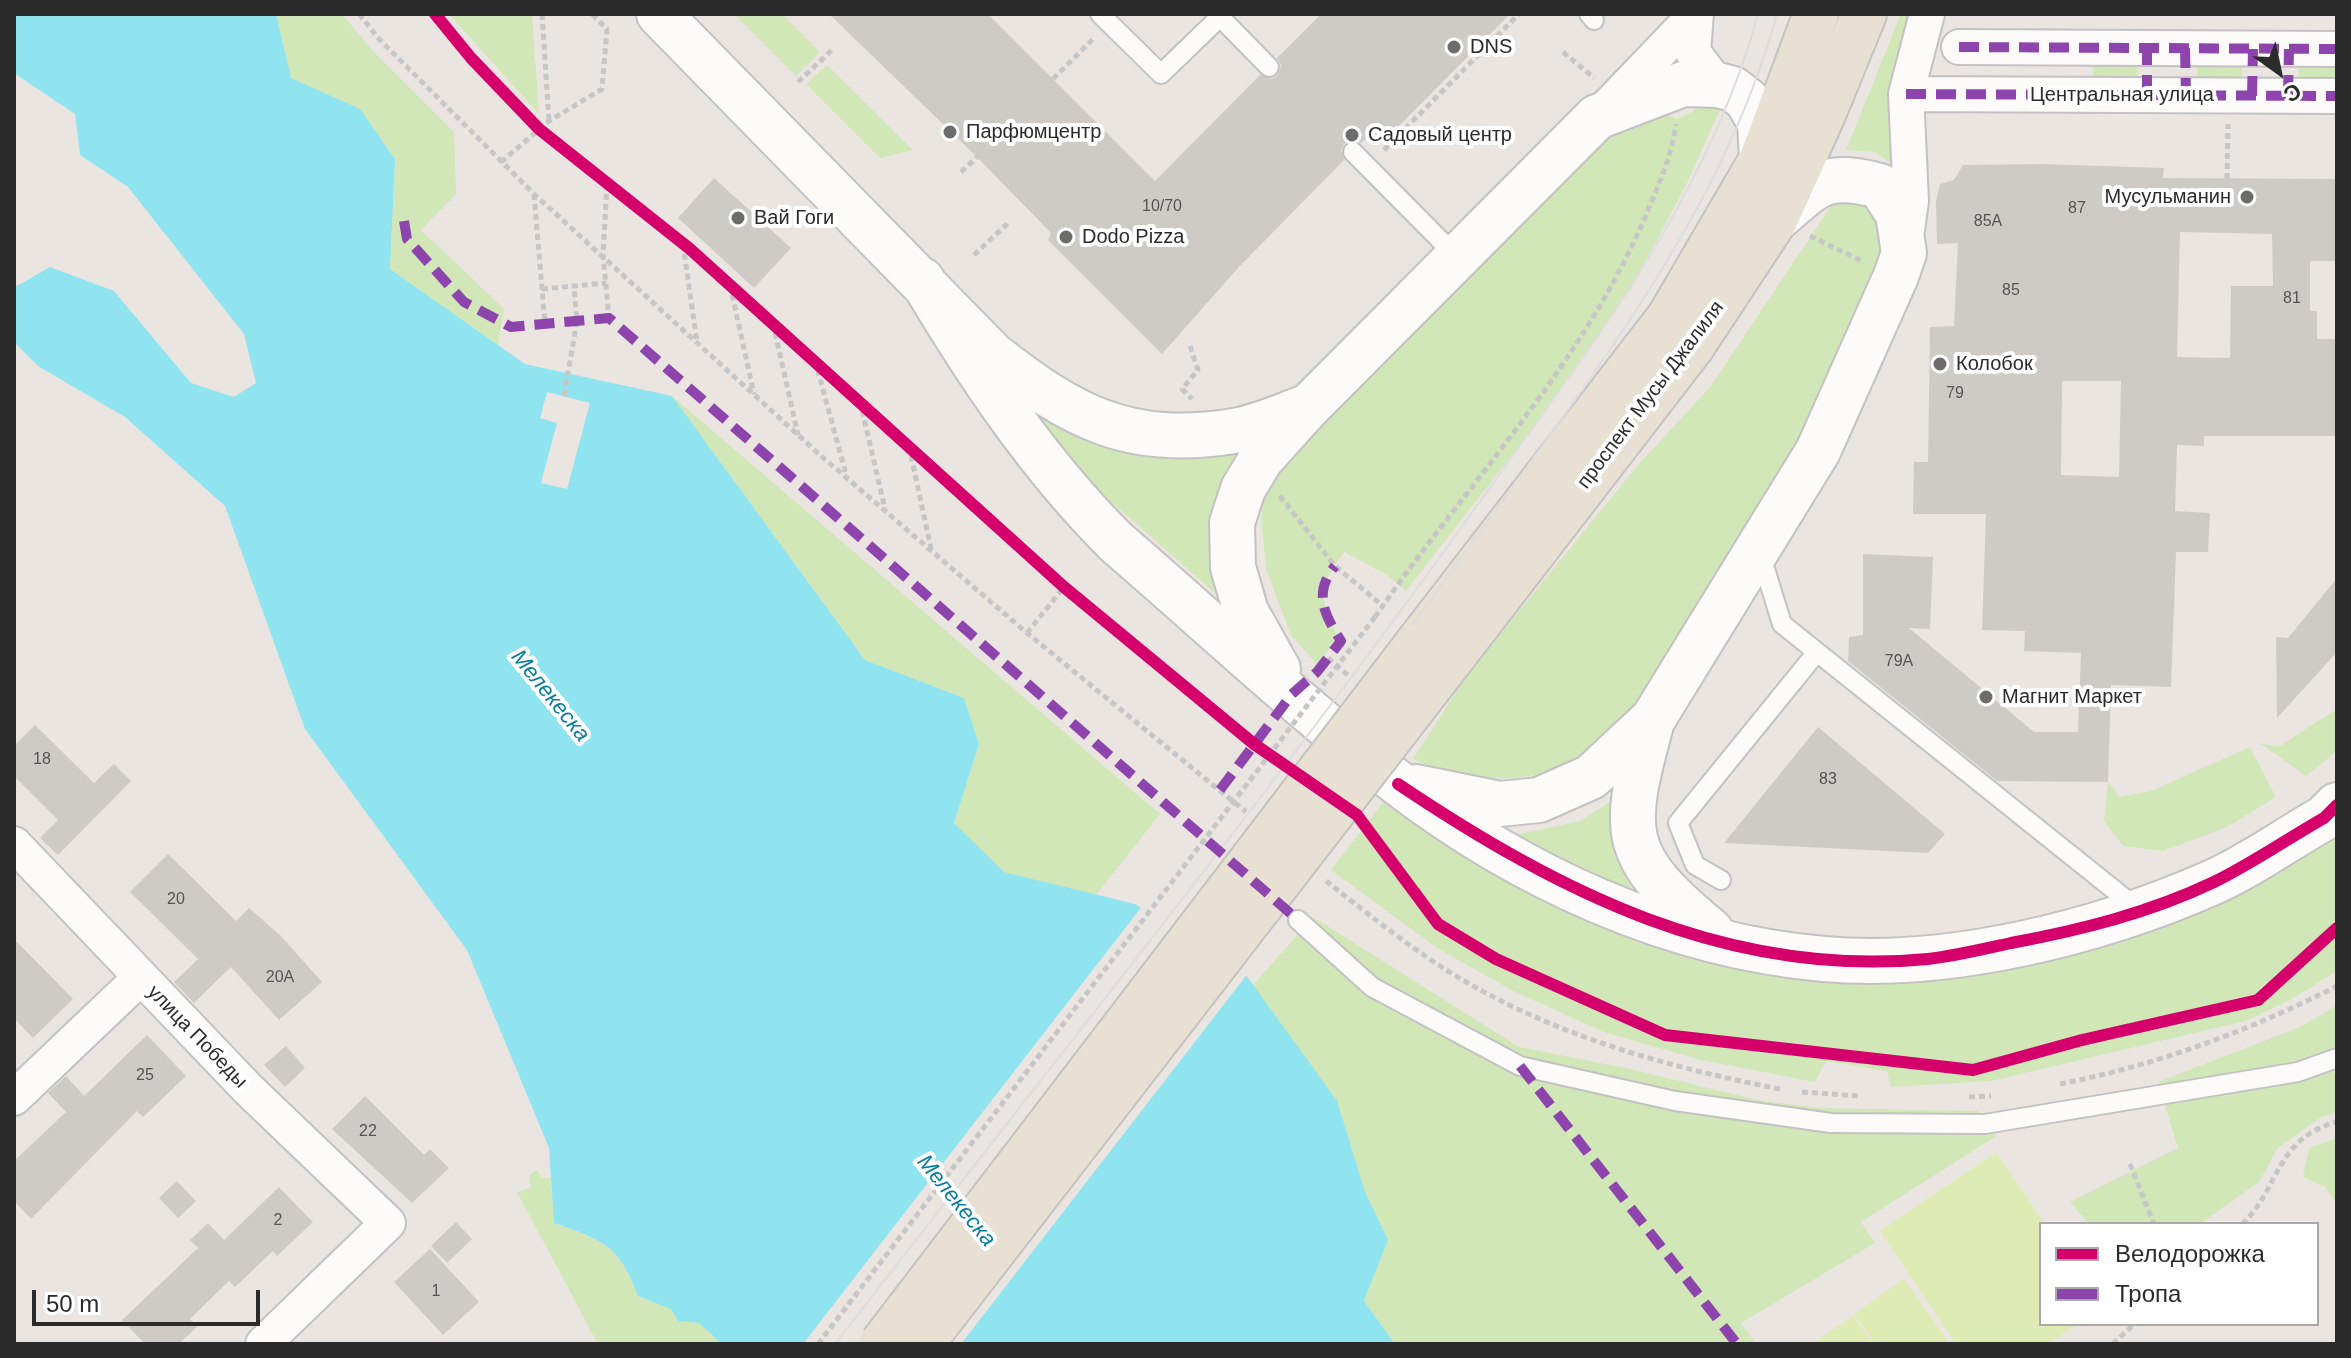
<!DOCTYPE html>
<meta charset="utf-8">
<style>
body{margin:0}
#map{position:relative;width:2351px;height:1358px;overflow:hidden;background:#eae5e0;font-family:Helvetica,sans-serif}
canvas{display:block}
.frame{position:absolute;inset:0;border:16px solid #2b2b2b;pointer-events:none}
.legend{position:absolute;left:2039px;top:1222px;width:280px;height:104px;box-sizing:border-box;background:#fff;border:2px solid #aaa;margin:0;padding:10px 14px;list-style:none;font-size:24px;color:#2b2b2b}
.legend li{display:flex;align-items:center;gap:16px;height:40px}
.legend b{width:40px;border:2px solid #aaa}
.north{position:absolute;left:2239px;top:32px;width:80px;height:80px;-webkit-text-stroke:6px #fff;paint-order:stroke;rotate:147deg;font-size:22px;font-weight:700;line-height:32px;text-align:center;color:#2b2b2b}
.north::after{content:'';display:block;margin:auto;width:28px;height:36px;background:#2b2b2b;clip-path:polygon(50% 0,100% 100%,50% 72%,0 100%)}
.scale{position:absolute;left:32px;top:1290px;width:228px;height:36px;box-sizing:border-box;border:4px solid #2b2b2b;border-top:0;padding-left:10px;font-size:24px;line-height:28px;white-space:nowrap;color:#2b2b2b;-webkit-text-stroke:6px #fff;paint-order:stroke}
</style>
<div id="map">
<canvas width="2351" height="1358"></canvas>
<div class="frame"></div>
<ul class="legend">
<li><b style="height:10px;background:#d6006c"></b>Велодорожка</li>
<li><b style="height:10px;background:#8e44ad"></b>Тропа</li>
</ul>
<div class="north">С</div>
<div class="scale">50 m</div>
</div>
<script>
const ctx = document.querySelector('canvas').getContext('2d');
ctx.lineJoin = 'round';
function fill(path, color) { ctx.fillStyle = color; ctx.fill(path, 'evenodd'); }
function strokePath(path, color, width, dash) { ctx.strokeStyle = color; ctx.lineWidth = width; ctx.lineCap = dash ? 'butt' : 'round'; ctx.setLineDash(dash || []); ctx.stroke(path); }
function label(font, color, halo, rows, align = 'center') {
  ctx.font = font + ' Helvetica,sans-serif'; ctx.lineWidth = 8; ctx.setLineDash([]); ctx.textBaseline = 'middle'; ctx.strokeStyle = halo; ctx.fillStyle = color; for (const [text, x, y, turn = 0] of rows) {
    ctx.save(); ctx.translate(x, y); ctx.rotate((+turn || 0) * Math.PI / 180); ctx.textAlign = isNaN(turn) ? turn : align; if (halo) ctx.strokeText(text, 0, 0); ctx.fillText(text, 0, 0); ctx.restore();
  }
}
const green = new Path2D(`
 M276 14H342L373 51 454 132 456 194 421 230 504 309 498 345 390 269 395 159 360 109 291 79Z
 M449 14H532L539 114Z
 M734 14H782L820 52 796 76Z
 M1901 14H1910L1899 169 1875 152 1846 150Z
 M2232 59 2242 66V81L2197 80V65Z
 M2093 62 2138 63 2137 78C2122 84 2108 83 2093 77Z
 M2309 62 2337 63V85L2299 82V67Z
 M827 65 913 150 880 158 806 84Z
 M1708 95 1724 101 1686 185 1631 289 1523 441 1406 591 1387 575 1344 552C1318 588 1318 597 1338 636L1318 665 1291 635 1266 569 1261 516 1268 481 1348 395 1607 131 1649 108 1677 119 1693 111Z
 M1853 184 1893 233C1874 282 1857 333 1835 380 1788 481 1726 575 1662 666 1640 696 1608 750 1573 764 1520 785 1464 782 1413 759L1469 672 1639 464 1711 386 1843 188Z
 M1008 378 1247 447 1242 617 1098 490Z
 M672 396 1160 814 1096 895 1004 872 954 823 979 744 964 698 865 660Z
 M2337 709V751L2306 776 2260 743 2278 747Z
 M2250 747 2276 797 2227 827 2163 851 2123 846 2104 821 2108 782 2120 797 2151 791Z
 M1391 792 1686 945 2035 948 2337 818V971L2290 1000 2245 1021 1991 1081 1891 1087 1887 1071 1826 1061 1815 1082 1701 1060 1604 1032 1513 991 1437 948 1331 870Z
 M1619 796C1614 841 1613 861 1639 900L1506 837 1580 821Z
 M1313 917 1519 1047 1626 1068 1762 1101 1820 1108 1978 1111 1996 1136 1861 1222 1875 1243 1741 1323 1756 1344H1395L1364 1301 1388 1240 1253 985Z
 M2337 1005V1113L2321 1117 2277 1149 2259 1182 2200 1224H2089L2070 1202 2178 1148 2158 1082 2300 1027Z
 M2337 1138V1204L2325 1187 2303 1177 2309 1148Z
 M537 1170 542 1178H551L554 1223C603 1241 620 1246 638 1296L671 1309 678 1321 699 1323 722 1344H598L517 1192 531 1187 529 1175Z`);
const pitch = new Path2D(`
 M1996 1152 2045 1224H2041V1324H2078L2048 1344H1956L1880 1231Z
 M1904 1279 1950 1344H1875L1854 1314Z
 M1853 1316 1873 1344H1812Z`);
const water = new Path2D(`
 M14 14H276L291 78 360 109 395 159 390 269 525 364 672 396 865 660 964 698 979 744 954 823 1004 872 1135 904 1246 975 1337 1101 1365 1192 1388 1240 1364 1301 1395 1344H722L699 1323 678 1321 671 1309 638 1296C620 1246 603 1240 554 1223L549 1148 467 950 305 729 225 506 125 417 38 366 14 342V283L17 286 50 267 114 291 191 383 234 397 256 383 244 334 128 187 80 155 75 114 14 73Z`);
const pier = new Path2D(`
 M547 392 590 403 567 489 541 483 557 423 540 418Z
 M1143 905 1249 972 961 1344H803Z`);
const building = new Path2D(`
 M829 14H988L1155 181 1260 75 1271 79 1278 75 1281 65 1277 58 1321 14H1510L1382 143 1372 133 1361 143 1355 140 1345 143 1341 150 1344 160 1238 268 1162 354 1048 240 1051 233 977 157Z
 M2041 164 2164 168 2163 178 2337 179V261H2310V311H2317V339H2337V436H2204V446L2177 445 2175 511 2210 513 2208 552H2176L2171 687 2111 685 2108 782 1997 781 1848 661 1849 637 1863 635V554L1933 557 1930 629 1909 628 2034 732H2078L2081 653 2024 651 2025 631 1982 630 1986 514H1913L1914 462H1928L1930 327 1954 326 1958 243 1937 244 1936 201 1940 184 1954 180 1963 165ZM2180 232 2272 234 2273 286H2231L2230 358 2177 357ZM2062 381H2121L2119 477 2061 475Z
 M714 178 791 248 754 288 678 218Z
 M2337 578V652L2277 718 2276 637 2288 638Z
 M35 725 94 783 114 764 131 781 58 855 40 838 58 820 14 776V746Z
 M1818 727 1945 834 1928 853 1724 843Z
 M168 854 236 921 249 908 281 936 322 982 279 1020 231 967 194 1003 174 982 198 959 130 892Z
 M14 939 73 999 33 1038 14 1018Z
 M147 1035 186 1076 143 1117 137 1111 31 1219 14 1201V1161L66 1112 48 1093 66 1076 84 1096Z
 M286 1046 305 1068 285 1087 264 1065Z
 M365 1096 424 1155 430 1149 449 1168 412 1203 332 1129Z
 M177 1181 196 1201 178 1218 159 1198Z
 M279 1187 313 1222 277 1256 273 1251 235 1287 229 1281 190 1319 197 1327 179 1344H145L122 1320 198 1248 190 1240 208 1223 224 1240Z
 M456 1222 472 1239 447 1263 431 1246Z
 M430 1249 479 1302 443 1335 394 1282Z`);
const path = new Path2D(`
 M359 14 380 40 534 194 820 455 1027 633 1246 812
 M542 14 549 121
 M1563 52 1594 78
 M1053 79 1095 37
 M798 82 834 48
 M1384 150 1519 14
 M501 162 549 121 602 89 607 29 592 14
 M961 172 977 157
 M2227 179 2228 124
 M607 184 603 255 609 318
 M534 194 545 324
 M1810 236 1862 261
 M683 244 697 342
 M974 255 1008 223
 M730 285 754 394
 M542 289 606 283
 M773 323 798 435
 M1190 346 1198 370 1182 389 1192 399
 M815 360 847 478
 M564 396 577 321 574 286
 M860 401 885 509
 M909 446 931 549
 M1280 496 1335 566 1383 606
 M1375 617C1468 482 1585 363 1648 210 1660 181 1672 155 1676 124
 M1027 633 1064 587
 M1328 658 1350 677
 M1326 881C1359 907 1393 934 1428 958 1534 1030 1656 1065 1780 1089
 M2060 1084C2157 1065 2249 1031 2337 986
 M1802 1092 1860 1096
 M1969 1097 1991 1096
 M2130 1164 2154 1224
 M2242 1224C2280 1189 2275 1138 2337 1122
 M2113 1344 2134 1324`);
const lane = new Path2D(`
 M1100 14 1161 74 1223 14
 M1589 14 1594 20
 M1220 17 1269 67
 M1353 152 1458 258
 M1760 553 1782 624 2138 909
 M1721 880 1695 865 1678 823 1817 652
 M1298 920 1372 987 1520 1066 1675 1101 1831 1123 1985 1124 2298 1072 2337 1058`);
const street = new Path2D(`
 M1696 14 1693 52 1718 85
 M1959 47 2337 49
 M1906 94 2337 96
 M1603 111 1696 14
 M1906 237 1911 201 1906 94 1927 14
 M14 844 248 1089 388 1223 263 1344
 M14 1098 140 978`);
const secondary = new Path2D(`
 M659 14 992 354C1072 417 1129 448 1234 431 1258 427 1282 416 1304 408
 M922 280C978 374 1038 464 1116 542 1209 622 1300 708 1398 783 1519 876 1670 946 1824 959 1948 970 2097 933 2211 883 2250 866 2287 839 2324 818L2337 805
 M1278 669 1246 612 1233 567 1232 523 1243 489 1261 459 1307 408 1597 117 1683 84 1718 85 1733 89 1747 100 1760 123 1762 159
 M1652 721C1621 834 1619 855 1711 931
 M1416 787 1500 804 1539 800 1591 777 1653 719 1818 451 1896 276 1904 253 1898 214 1880 186C1823 171 1817 185 1775 220`);
const primary = new Path2D(`
 M1415 647 1669 318 1762 159 1816 14
 M1443 669 1692 346 1775 220 1824 112 1864 14`);
const tram = new Path2D(`
 M835 1344C1048 1069 1268 797 1471 514 1582 358 1707 203 1758 14
 M858 1344C1067 1073 1283 806 1483 528 1598 367 1724 208 1777 14`);
const pathBridge = new Path2D(`
 M818 1344 1375 617`);
const primaryBridge = new Path2D(`
 M882 1344 1415 647
 M921 1344 1443 669`);
const quiet = new Path2D(`
 M1959 47 2337 49
 M2185 48 2186 95
 M1906 94 2337 96
 M2147 95V48
 M2288 95 2289 49
 M2252 96 2253 49
 M404 221 407 239 464 302 511 327 609 318 1298 920
 M1220 790 1292 694 1317 672 1341 641C1324 614 1313 593 1335 566
 M1520 1066 1737 1344`);
const cycleway = new Path2D(`
 M435 14 471 58 539 129 690 249 1064 587 1254 744 1357 815 1438 924 1496 959 1665 1035 1973 1070 2082 1040 2258 1000 2337 928
 M1398 784C1559 892 1727 978 1928 959 1955 956 1984 949 2011 943 2081 930 2149 913 2214 882 2251 864 2287 839 2324 818L2337 805`);
const markers = [
 [1454,47,8,"#6e6c6a"],
 [950,132,8,"#6e6c6a"],
 [1352,135,8,"#6e6c6a"],
 [2247,197,8,"#6e6c6a"],
 [738,218,8,"#6e6c6a"],
 [1066,237,8,"#6e6c6a"],
 [1940,364,8,"#6e6c6a"],
 [1986,697,8,"#6e6c6a"]
];
const numberNames = [
 ["10/70",1162,207],
 ["87",2077,209],
 ["85А",1988,222],
 ["85",2011,291],
 ["81",2292,299],
 ["79",1955,394],
 ["79А",1899,662],
 ["18",42,760],
 ["83",1828,780],
 ["20",176,900],
 ["20А",280,978],
 ["25",145,1076],
 ["22",368,1132],
 ["2",278,1221],
 ["1",436,1292]
];
const poiNames = [
 ["DNS",1470,47],
 ["Парфюмцентр",966,132],
 ["Садовый центр",1368,135],
 ["Мусульманин",2231,197,"right"],
 ["Вай Гоги",754,218],
 ["Dodo Pizza",1082,237],
 ["Колобок",1956,364],
 ["Магнит Маркет",2002,697]
];
const streetNames = [
 ["Центральная улица",2122,95],
 ["проспект Мусы Джалиля",1651,395,-53],
 ["улица Победы",197,1037,46]
];
const waterNames = [
 ["Мелекеска",550,696,51],
 ["Мелекеска",956,1201,51]
];
fill(green, '#d1e7b7');
fill(pitch, '#deebb4');
fill(water, '#8fe4ef');
fill(pier, '#eae5e0');
fill(building, '#cecbc7');
strokePath(lane, '#c3c1c2', 22);
strokePath(street, '#c3c1c2', 38);
strokePath(secondary, '#c3c1c2', 48);
strokePath(primary, '#c5c3c1', 48);
strokePath(path, '#c6c6c6', 5, [6, 4]);
strokePath(lane, '#fcfbfa', 18);
strokePath(street, '#fcfbfa', 34);
strokePath(secondary, '#fcfbfa', 44);
strokePath(primary, '#e8e0d2', 44);
strokePath(tram, '#dddddf', 2);
strokePath(primaryBridge, '#c5c3c1', 48, []);
strokePath(pathBridge, '#c6c6c6', 5, [6, 4]);
strokePath(primaryBridge, '#e8e0d2', 44);
strokePath(quiet, '#8e44ad', 10, [20, 10]);
strokePath(cycleway, '#d6006c', 12);
for (const [x, y, r, color] of markers) { const dot = new Path2D(); dot.arc(x, y, r, 0, 2 * Math.PI); ctx.fillStyle = color; ctx.fill(dot); strokePath(dot, '#fff', 3); }
label('16px', '#565554', null, numberNames);
label('20px', '#2b2b2b', '#fff', poiNames, 'left');
label('20px', '#2b2b2b', '#fff', streetNames);
label('italic 22px', '#067d9e', '#fff', waterNames);
</script>
